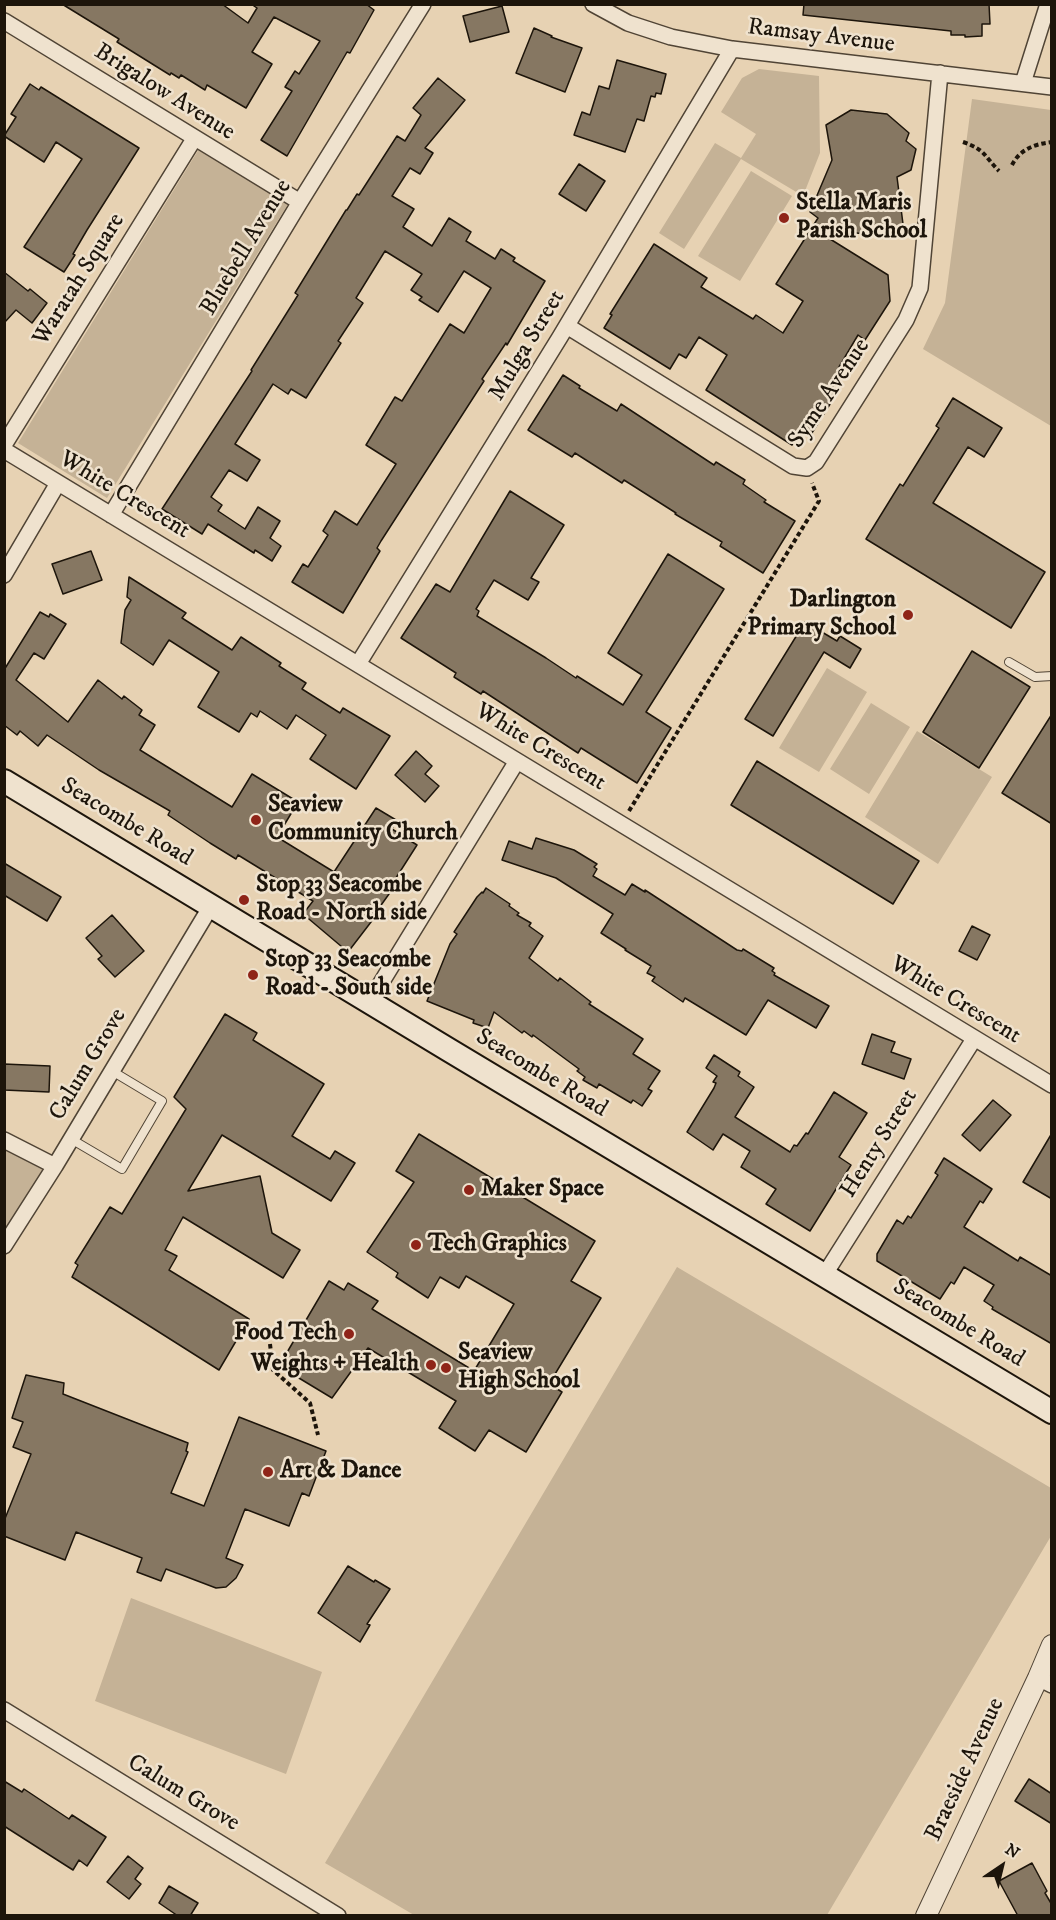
<!DOCTYPE html>
<style>
body{margin:0}
#map{position:relative;width:1056px;height:1920px;overflow:hidden;background:#e7d2b3;font-family:"IM FELL DW Pica",serif}
canvas{display:block}
.frame{position:absolute;inset:0;border:6px solid #1d150b;pointer-events:none}
.north{position:absolute;left:972px;top:1836px;width:60px;height:60px;-webkit-text-stroke:4px #efe2ce;paint-order:stroke;rotate:35deg;font-size:16px;font-weight:700;line-height:24px;text-align:center;color:#1d150b}
.north::after{content:'';display:block;margin:auto;width:21px;height:27px;background:#1d150b;clip-path:polygon(50% 0,100% 100%,50% 72%,0 100%)}
</style>
<div id="map">
<canvas width="1056" height="1920"></canvas>
<div class="frame"></div>
<div class="north">N</div>
</div>
<script>
const ctx = document.querySelector('canvas').getContext('2d');
ctx.lineJoin = 'round';
function fill(path, color) { ctx.fillStyle = color; ctx.fill(path, 'evenodd'); }
function strokePath(path, color, width, dash) { ctx.strokeStyle = color; ctx.lineWidth = width; ctx.lineCap = dash ? 'butt' : 'round'; ctx.setLineDash(dash || []); ctx.stroke(path); }
function label(font, color, halo, rows, align = 'center') {
  ctx.font = font + ' "IM FELL DW Pica",serif'; ctx.lineWidth = 5; ctx.setLineDash([]); ctx.textBaseline = 'middle'; ctx.strokeStyle = halo; ctx.fillStyle = color; for (const [text, x, y, turn = 0] of rows) {
    ctx.save(); ctx.translate(x, y); ctx.rotate((+turn || 0) * Math.PI / 180); ctx.textAlign = isNaN(turn) ? turn : align; if (halo) ctx.strokeText(text, 0, 0); ctx.fillText(text, 0, 0); ctx.restore();
  }
}
const green = new Path2D(`
 M759 69 819 76 820 153 803 196 741 159 684 249 659 233 715 143 741 158 756 134 721 112 742 78Z
 M972 99 1051 110V426L923 349 945 303Z
 M199 149 288 204 107 498 18 443Z
 M751 171 792 196 740 281 698 256Z
 M827 668 867 692 819 772 779 748Z
 M871 703 910 727 869 794 830 769Z
 M917 731 992 777 938 864 865 817Z
 M5 1144 47 1167 5 1235Z
 M677 1267 1051 1488V1536L827 1915H414L325 1863Z
 M131 1598 322 1672 286 1774 95 1701Z`);
const building = new Path2D(`
 M62 4H222L248 23 257 8 251 4H366L374 10 350 53 347 52 287 156 261 140 292 91 285 87 295 71 299 74 320 41 274 17 252 52 272 64 246 108 207 85 205 90 181 75 179 78 171 73 170 75 117 42 119 39Z
 M804 4H989L990 24H982V36L965 37V35H951V31L803 15Z
 M502 6 509 32 470 42 463 16Z
 M534 28 552 36 551 37 582 48 565 92 516 73Z
 M617 60 666 74 661 94 656 93 655 97 651 96 644 121 637 119 625 152 574 135 582 112 590 115 599 86 609 89Z
 M438 78 465 100 425 148 433 153 420 174 410 168 392 196 414 209 403 227 432 246 449 218 471 232 466 241 495 259 501 249 515 258 513 261 545 281 507 345 506 343 482 379 484 381 381 541 377 548 380 551 343 613 292 582 303 564 308 567 328 535 323 531 335 511 357 525 396 464 366 445 395 397 402 401 450 324 464 333 491 288 464 271 438 312 419 300 422 297 411 290 422 274 385 251 356 298 363 303 338 341 341 343 306 398 291 389 288 394 273 384 235 444 260 460 247 481 229 470 211 497 222 505 218 511 245 529 258 507 280 521 270 538 281 546 272 561 255 550 254 553 208 524 202 534 162 509 252 371 251 370 298 295 295 293 346 210H347L357 194 359 195 397 136 405 141 421 115 413 108Z
 M30 84 39 90 41 87 139 148 87 230 73 254 75 255 64 272 24 247 82 159 56 142 44 162 4 136 16 117 11 114Z
 M851 110 887 114 909 133 906 141 916 149 911 170 897 177 903 224 877 235 814 229 888 275 890 301 865 340 858 335 839 367 844 370 831 389 837 393 810 436 801 431 792 445 706 390 727 355 699 337 686 358 679 354 670 369 604 328 612 315 610 314 654 244 707 278 701 287 753 319 756 315 783 333 803 301 776 284 818 218 810 212 832 160 826 125Z
 M579 164 605 181 586 211 559 194Z
 M4 272 28 291 30 289 47 303 32 323 16 310 4 323Z
 M563 375 580 386 579 388 617 411 621 404 714 465 716 462 745 480 743 484 766 500 764 502 795 521 763 573 720 546 722 542 675 514 676 513 624 480 622 483 575 453 572 457 528 430Z
 M953 398 1002 428 984 457 968 447 933 503 1045 572 1011 628 866 539 900 484 903 486 939 428 936 426Z
 M510 491 564 525 531 578 539 582 528 600 494 580 476 609 479 611 477 616 546 658 576 678 577 676 623 705 642 675 608 653 668 554 724 589 646 712 671 728 637 783 581 748 578 753 483 691 481 694 454 677 456 673 401 638 436 584 450 592Z
 M91 551 102 580 63 594 52 564Z
 M129 577 186 613 182 618 232 650 241 637 281 663 279 666 306 683 302 689 340 713 343 708 390 736 356 789 310 759 326 735 296 715 287 729 260 711 257 717 251 713 239 732 198 707 219 672 169 640 153 665 121 643 125 610 131 600 127 597Z
 M40 612 49 617 50 614 66 624 44 659 34 653 16 680 68 722 98 680 122 699 124 696 142 710 139 715 155 725 140 750 232 807 252 774 298 802 277 837 334 872 376 808 396 820 392 829 417 845 387 892 389 894 379 908 381 909 348 952 303 914 313 901 238 855 236 859 210 843 168 815 170 811 99 770 47 735 38 746 20 731 17 735 4 725V670Z
 M805 622 837 641 840 636 861 649 850 668 824 652 773 736 745 719Z
 M972 651 1030 687 979 768 923 732Z
 M1052 714V824L1002 793Z
 M416 751 432 766 425 774 439 786 425 802 395 775Z
 M757 761 919 861 893 904 731 805Z
 M536 838 574 850 597 864 594 867 597 869 593 876 625 895 632 884 645 892V890L737 950 742 951 743 949 774 968 772 971 775 973 774 975 829 1006 816 1028 768 1000 746 1035 685 998 683 1002 652 981 655 977 647 973 651 966 625 950 626 949 601 933 613 914 556 878 502 860 509 841 532 849Z
 M4 863 61 897 47 921 4 895Z
 M486 888 510 904 509 906 519 913 517 915 531 923 529 926 543 936 529 958 558 981 560 978 591 1002 589 1004 643 1039 633 1054 660 1071 648 1089 652 1091 642 1106 633 1100 631 1103 599 1084 597 1088 583 1080 585 1077 577 1071 579 1069 533 1035 532 1037 524 1031 522 1033 494 1012 488 1028 473 1023 474 1020 427 1001 450 944 457 934 454 932 477 897 482 892 483 893Z
 M112 915 144 951 115 977 98 959 102 956 86 938Z
 M972 926 990 935 977 960 959 951Z
 M225 1014 257 1033 253 1040 324 1084 292 1136 330 1159 335 1151 355 1163 331 1201 222 1135 188 1191 260 1176 272 1233 300 1250 283 1278 183 1217 165 1250 177 1256 169 1270 249 1319 219 1370 72 1277 78 1265 75 1263 110 1207 122 1214 186 1109 174 1097Z
 M872 1034 895 1042 891 1052 911 1059 904 1079 862 1064Z
 M714 1055 740 1072 738 1076 754 1087 735 1117 790 1152 794 1145 797 1146 806 1133 808 1134 834 1092 867 1113 839 1157 851 1165 810 1231 766 1204 776 1189 741 1167 750 1151 723 1134 713 1150 687 1132 714 1088 716 1083 713 1082 717 1076 706 1068Z
 M4 1064 50 1066 49 1092 4 1090Z
 M993 1100 1011 1115 980 1151 962 1135Z
 M1052 1133V1199L1023 1182Z
 M419 1134 595 1241 571 1281 601 1298 549 1384 562 1392 526 1452 489 1430 475 1451 439 1428 456 1401 368 1348 332 1398 279 1366 329 1281 344 1290 348 1283 378 1301 372 1309 474 1371 514 1304 466 1276 459 1288 440 1277 428 1298 396 1277 398 1273 367 1252 414 1182 396 1171Z
 M944 1158 992 1189 983 1203 980 1201 964 1227 1018 1261 1020 1257 1052 1276V1344L992 1309 993 1307 984 1301 994 1285 964 1267 954 1284 951 1282 940 1299 877 1261V1254L897 1220 903 1224 908 1216 911 1218 938 1175 935 1173Z
 M26 1375 64 1383 63 1394 188 1443 186 1451 188 1452 171 1493 204 1506 239 1417 326 1451 309 1496 302 1493 289 1526 245 1509 226 1558 243 1565 236 1578 226 1587 216 1588 166 1569 161 1581 137 1572 142 1558 76 1532 65 1560 4 1536V1521L31 1454 13 1447 23 1422 12 1418Z
 M348 1566 374 1582 375 1580 390 1589 367 1624 370 1625 360 1642 318 1613Z
 M1029 1779 1052 1794V1824L1015 1801Z
 M4 1781 22 1792 24 1789 69 1819 72 1815 106 1837 87 1866 79 1860 73 1870 4 1826Z
 M128 1856 143 1868 135 1879 141 1884 129 1899 107 1882Z
 M1032 1863 1047 1891 1045 1893 1052 1905V1916H1018L999 1881Z
 M169 1886 198 1903 190 1916H178L159 1903Z`);
const path = new Path2D(`
 M963 142C986 150 984 156 999 171
 M1012 165C1020 149 1035 144 1052 142
 M629 811 819 501 812 483
 M270 1344 273 1370 310 1403 318 1435`);
const service = new Path2D(`
 M1009 662 1035 677 1052 676
 M71 1139 122 1169 162 1101 112 1071`);
const minor = new Path2D(`
 M593 4 628 23 671 37 732 49 1052 87
 M4 21 300 202
 M1023 83 1048 4
 M567 326 793 466 807 468 816 462 906 320 920 288 940 73
 M4 445 194 139
 M4 450 1052 1085
 M111 515 300 202 423 4
 M4 575 58 483
 M358 664 560 337 732 49
 M370 1001 517 761
 M4 1140 55 1166
 M4 1246 55 1166 211 906
 M825 1274 974 1039
 M1038 1678 1052 1685
 M4 1710 338 1916`);
const tertiary = new Path2D(`
 M926 1916 1038 1678 1052 1645`);
const secondary = new Path2D(`
 M4 781 449 1050 1052 1412`);
const markers = [
 [784,218,6,"#8f2418"],
 [908,615,6,"#8f2418"],
 [256,820,6,"#8f2418"],
 [244,900,6,"#8f2418"],
 [253,975,6,"#8f2418"],
 [469,1190,6,"#8f2418"],
 [416,1245,6,"#8f2418"],
 [349,1334,6,"#8f2418"],
 [431,1365,6,"#8f2418"],
 [446,1368,6,"#8f2418"],
 [268,1472,6,"#8f2418"]
];
const streetNames = [
 ["Ramsay Avenue",821,37,7],
 ["Brigalow Avenue",164,93,32],
 ["Bluebell Avenue",247,248,-59],
 ["Waratah Square",80,280,-58],
 ["Mulga Street",528,346,-59],
 ["Syme Avenue",830,394,-56],
 ["White Crescent",124,496,31],
 ["White Crescent",540,748,31],
 ["Seacombe Road",126,823,31],
 ["White Crescent",955,1001,31],
 ["Calum Grove",89,1065,-59],
 ["Seacombe Road",541,1074,31],
 ["Henty Street",880,1144,-58],
 ["Seacombe Road",958,1324,31],
 ["Braeside Avenue",966,1770,-65],
 ["Calum Grove",183,1794,31]
];
const poiNames = [
 ["Stella Maris",796,204],
 ["Parish School",796,232],
 ["Darlington",896,601,"right"],
 ["Primary School",896,629,"right"],
 ["Seaview",268,806],
 ["Community Church",268,834],
 ["Stop 33 Seacombe",256,886],
 ["Road - North side",256,914],
 ["Stop 33 Seacombe",265,961],
 ["Road - South side",265,989],
 ["Maker Space",481,1190],
 ["Tech Graphics",428,1245],
 ["Food Tech",337,1334,"right"],
 ["Seaview",458,1354],
 ["High School",458,1382],
 ["Weights + Health",419,1365,"right"],
 ["Art & Dance",280,1472]
];
fill(green, '#c5b296');
fill(building, '#867762');
strokePath(building, '#1d150b', 1.5);
strokePath(service, '#504435', 10);
strokePath(minor, '#504435', 18);
strokePath(tertiary, '#504435', 22);
strokePath(secondary, '#1d150b', 26);
strokePath(path, '#1d150b', 4, [4.5, 3]);
strokePath(service, '#efe2ce', 8);
strokePath(minor, '#efe2ce', 15);
strokePath(tertiary, '#efe2ce', 20);
strokePath(secondary, '#efe2ce', 22);
for (const [x, y, r, color] of markers) { const dot = new Path2D(); dot.arc(x, y, r, 0, 2 * Math.PI); ctx.fillStyle = color; ctx.fill(dot); strokePath(dot, '#efe2ce', 2); }
label('24px', '#1d150b', '#efe2ce', streetNames);
label('bold 24px', '#1d150b', '#efe2ce', poiNames, 'left');
</script>
